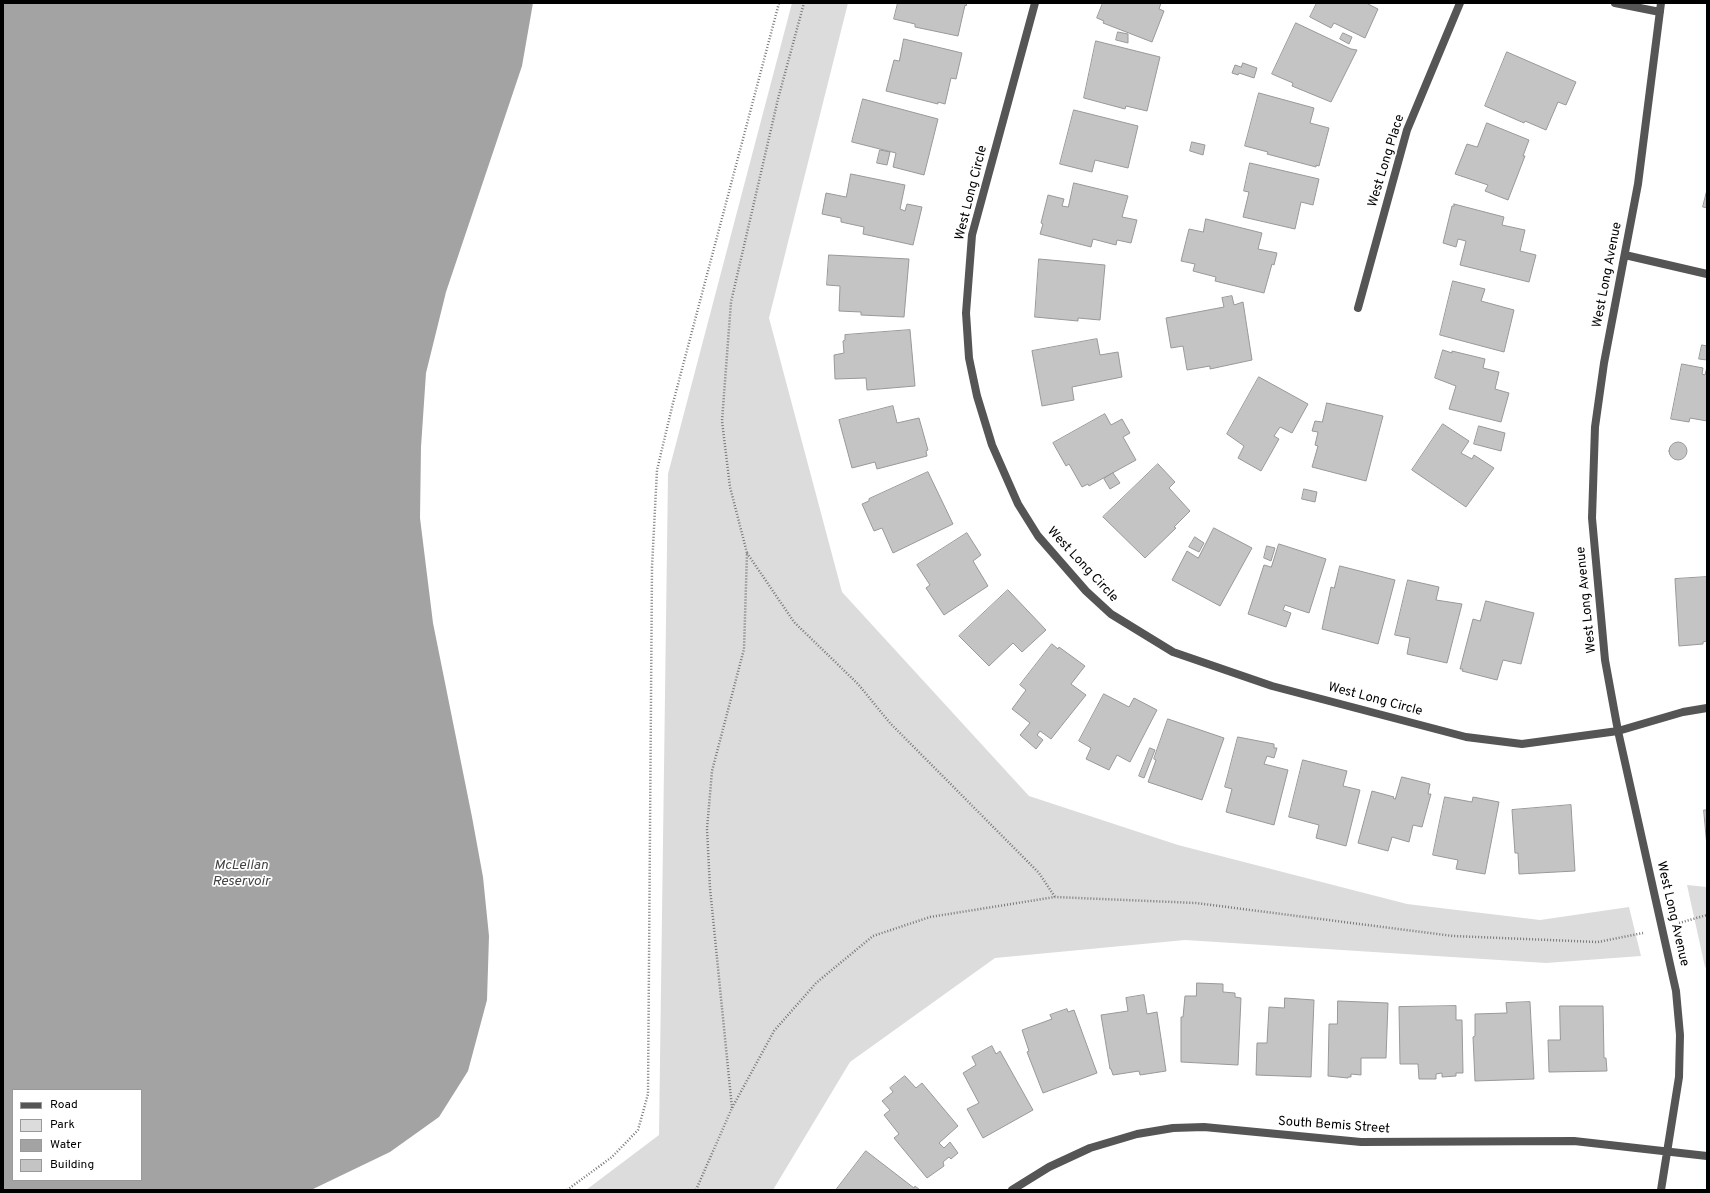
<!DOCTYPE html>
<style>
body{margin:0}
#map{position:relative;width:1710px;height:1193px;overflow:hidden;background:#fff;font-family:Overpass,sans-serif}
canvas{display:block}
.frame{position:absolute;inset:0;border:4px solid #000;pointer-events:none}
.legend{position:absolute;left:12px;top:1089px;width:130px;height:92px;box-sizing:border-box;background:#fff;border:1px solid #999;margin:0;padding:5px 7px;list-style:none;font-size:12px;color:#000}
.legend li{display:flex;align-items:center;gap:8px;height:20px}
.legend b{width:20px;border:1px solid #999}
</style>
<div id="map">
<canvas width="1710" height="1193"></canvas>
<div class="frame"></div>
<ul class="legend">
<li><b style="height:5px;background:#555"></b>Road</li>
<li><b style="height:11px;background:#dcdcdc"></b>Park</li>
<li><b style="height:11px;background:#a3a3a3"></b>Water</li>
<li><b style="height:11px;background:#c4c4c4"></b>Building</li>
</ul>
</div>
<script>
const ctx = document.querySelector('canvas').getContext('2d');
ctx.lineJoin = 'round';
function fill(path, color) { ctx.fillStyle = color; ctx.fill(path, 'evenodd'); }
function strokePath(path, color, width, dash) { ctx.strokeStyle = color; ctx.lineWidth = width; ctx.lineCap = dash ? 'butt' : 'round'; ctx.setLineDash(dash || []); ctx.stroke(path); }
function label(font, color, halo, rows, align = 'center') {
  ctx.font = font + ' Overpass,sans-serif'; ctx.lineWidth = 3.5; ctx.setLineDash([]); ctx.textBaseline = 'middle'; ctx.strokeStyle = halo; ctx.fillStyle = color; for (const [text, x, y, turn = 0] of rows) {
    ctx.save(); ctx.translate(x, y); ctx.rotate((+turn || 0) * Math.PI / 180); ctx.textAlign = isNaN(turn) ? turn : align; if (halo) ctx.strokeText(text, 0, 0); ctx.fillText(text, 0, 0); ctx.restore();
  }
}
const green = new Path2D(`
 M792 3H848L769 318 842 592 1029 796 1178 845 1407 904 1540 920 1629 907 1641 956 1546 963 1185 940 995 958 850 1062 773 1190H586L659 1135 668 474Z
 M1687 885 1707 887V968L1705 967Z`);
const water = new Path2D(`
 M3 3H533L522 66 446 292 426 373 421 447 420 518 433 623 472 817 483 877 489 936 487 1000 468 1071 439 1117 390 1152 311 1190H3ZM13 1090H141V1180H13Z`);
const building = new Path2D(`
 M898 3H967L966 6 965 5 958 36 915 27V24L894 19Z
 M1103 3H1161L1159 9 1164 11 1152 42 1103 23 1104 21 1097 18Z
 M1317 3H1369L1368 4 1378 9 1365 38 1334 23 1331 28 1310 17Z
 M1296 23 1351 49 1357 50 1331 102 1292 86 1293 83 1272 74Z
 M1118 32 1128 34V43L1116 40Z
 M1343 33 1352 37 1349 44 1340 39Z
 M904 39 962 53 956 79 951 78 945 104 938 102V104L886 91 894 60 899 61Z
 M1096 41 1160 57 1147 111 1126 106 1125 109 1084 98Z
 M1507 52 1576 82 1566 105 1558 102 1546 130 1525 121 1524 123 1485 106Z
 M1243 63 1257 68 1254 78 1239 73 1238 75 1232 73 1235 65 1241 67Z
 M1259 93 1314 108 1310 123 1329 128 1319 166 1316 165V167L1267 154 1268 152 1245 146Z
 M863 99 938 119 924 175 893 167 896 153 852 142Z
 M1074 110 1138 126 1128 168 1095 160 1092 172 1060 164Z
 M1487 123 1529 140 1523 156H1525L1508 200 1485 191 1488 185 1455 174 1467 144 1477 147Z
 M1192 142 1205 145 1203 155 1190 151Z
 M880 150 890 152 887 165 877 163Z
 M1250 163 1319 179 1313 205 1301 202 1295 229 1243 217 1249 192 1244 191Z
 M851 174 905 185 900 209 905 211 907 204 922 207 913 245 863 234 864 227 841 222V218L822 214 826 193 846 197Z
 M1074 183 1128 196 1122 217 1137 220 1131 243 1117 240 1116 245 1093 239 1091 247 1040 234 1043 224 1041 223 1048 195 1064 199 1062 206 1068 207Z
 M1707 190V208L1703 207Z
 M1454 204 1504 217 1502 225 1525 230 1520 251 1536 255 1529 282 1460 265 1466 241 1458 239 1456 247 1443 243 1452 206H1454Z
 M1206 219 1262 233 1258 249 1277 253 1274 265 1272 264 1264 293 1215 281 1216 277 1193 271 1195 264 1181 261 1189 229 1203 232Z
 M829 255 909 259 904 317 861 315V312L839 311 840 286 827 285Z
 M1039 259 1105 265 1100 320 1078 318V321L1035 317Z
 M1453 281 1485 289 1481 301 1514 310 1504 352 1440 335Z
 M1232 296 1234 305 1243 302 1252 360 1210 369V366L1187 370 1183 346 1171 348 1166 318 1224 307 1222 298Z
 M910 330 915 386 867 390 866 378 835 379 834 355 844 353 843 341 845 340V335Z
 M1097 339 1100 355 1118 352 1122 377 1072 387 1074 400 1042 406 1032 351Z
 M1702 345 1707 346V360L1699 359Z
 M1443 350 1452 353V351L1485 359 1483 368 1499 372 1495 389 1509 393 1501 422 1449 409 1456 386 1435 378Z
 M1682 364 1703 368 1702 374 1705 375 1707 367V421L1690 418 1689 422 1671 419Z
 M1259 377 1308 404 1292 433 1280 427 1274 436 1279 439 1261 471 1238 458 1244 446 1227 434Z
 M1327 403 1383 416 1366 481 1312 467 1318 446 1315 445 1318 432 1312 431 1315 421 1322 422Z
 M893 406 897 423 919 418 928 450 926 451 927 456 877 469 875 462 852 468 839 420Z
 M1105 414 1111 425 1122 419 1130 433 1123 437 1136 460 1089 486 1088 484 1082 487 1069 464 1066 466 1053 443Z
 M1443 424 1469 441 1461 453 1472 459 1474 455 1494 468 1466 507 1412 470Z
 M1479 426 1505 433 1501 451 1474 444Z
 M1669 451a9 9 0 1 1 18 0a9 9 0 1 1-18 0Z
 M1158 464 1175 482 1169 488 1190 511 1174 527 1176 528 1145 558 1103 517Z
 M928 472 953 524 893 553 882 528 874 531 862 504 869 501V499Z
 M1113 473 1120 483 1110 489 1104 479Z
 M1304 489 1317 492 1315 502 1302 499Z
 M1214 528 1252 548 1220 606 1172 580 1187 551 1198 558Z
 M967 533 981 555 973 561 988 586 944 615 926 588 930 585 917 565Z
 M1195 537 1204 543 1199 552 1189 547Z
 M1279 544 1326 559 1309 613 1285 605 1283 610 1291 613 1286 627 1248 614 1264 565 1271 567Z
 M1267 546 1275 548 1271 561 1264 558Z
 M1340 566 1395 580 1378 644 1322 629 1331 587 1334 588Z
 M1707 577V641L1703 642V644L1679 646 1675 579Z
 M1408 580 1439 587 1436 600 1462 604 1447 663 1407 654 1410 638 1395 635Z
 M1008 590 1046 630 1022 652 1013 643 989 666 959 636Z
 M1486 601 1534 613 1521 664 1503 660 1497 680 1462 671 1463 669H1460L1473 619 1480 621Z
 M1052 644 1058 649 1059 647 1085 666 1071 684 1086 695 1051 739 1040 731 1037 735 1043 740 1036 749 1020 735 1030 723 1012 709 1026 690 1020 685Z
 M1104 694 1129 707 1134 698 1157 710 1130 762 1117 755 1109 770 1086 759 1091 748 1079 741Z
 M1168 719 1224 738 1202 800 1148 782 1156 760 1154 759Z
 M1238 737 1274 744V748H1277L1274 758 1267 756 1264 764 1288 770 1274 825 1226 812 1232 789 1225 787Z
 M1150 748 1155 750 1144 778 1139 776Z
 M1303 760 1347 771 1343 786 1360 790 1346 846 1316 838 1319 825 1289 817Z
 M1402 777 1430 784 1428 794H1431L1422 827 1413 825 1409 842 1392 837 1388 851 1358 843 1372 791 1394 797 1393 798 1395 799Z
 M1445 797 1472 802 1473 797 1499 802 1485 874 1456 869 1458 860 1433 855Z
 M1571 805 1575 871 1519 874 1518 853H1515L1512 810Z
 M1704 810H1707V846Z
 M1197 983 1223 984V992L1235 993V997L1241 998 1238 1065 1181 1062V1017H1183L1185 996H1196Z
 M1144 995 1147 1014 1157 1012 1166 1071 1140 1075 1139 1071 1113 1075 1111 1069H1110L1101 1015 1128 1011 1126 998Z
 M1285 998 1314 1000 1311 1077 1256 1075 1257 1043H1267L1269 1007 1284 1008Z
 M1338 1001 1388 1003 1386 1058H1361V1075L1351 1074V1077H1348V1078L1328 1076 1329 1024H1337Z
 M1530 1002 1534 1079 1475 1081 1473 1037 1475 1036V1014L1507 1013 1506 1003Z
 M1456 1006V1020H1462L1463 1073H1456V1076L1442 1077V1073L1436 1074V1079H1419L1418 1064H1400L1399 1007Z
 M1560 1006H1603L1604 1058H1606L1607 1071 1549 1072 1548 1040H1560Z
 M1067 1009 1068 1012 1074 1010 1097 1073 1043 1093 1027 1052 1029 1051 1022 1030 1052 1019 1050 1015Z
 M992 1046 996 1054 1000 1051 1033 1110 983 1138 967 1109 979 1103 963 1073 976 1065 972 1057Z
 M905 1076 916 1088 922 1083 958 1126 939 1143 944 1148 950 1142 958 1153 951 1159 949 1157 943 1162 944 1166 927 1178 894 1138 899 1134 884 1115 890 1110 882 1101 893 1092 890 1088Z
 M866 1151 914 1188 915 1186 920 1190H836Z`);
const path = new Path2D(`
 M747 553 794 622 858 684 890 723 1039 873 1055 897
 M1679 923 1707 915
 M732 1108 710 888 707 829 712 771 744 649 747 553 730 487 722 421 731 302 778 99 804 3
 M567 1190 612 1157 638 1130 648 1094 652 567 657 470 673 403 779 3
 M696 1190 732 1108 774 1031 816 983 873 936 930 917 1055 897 1196 903 1453 936 1598 942 1643 933`);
const minor = new Path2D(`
 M1035 3 972 235 966 313 969 358 977 396 992 445 1018 504 1038 536 1086 591 1111 614 1173 652 1272 686 1466 737 1522 744 1618 731 1683 712 1707 708
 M1615 3 1660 12
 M1661 3 1638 184 1604 363 1595 427 1592 518 1605 660 1618 731 1676 991 1680 1035 1679 1077 1661 1190
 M1625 255 1707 274
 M1358 308 1407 130 1460 3
 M1012 1190 1049 1167 1090 1148 1137 1134 1173 1128 1204 1127 1361 1142 1574 1141 1707 1156`);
const streetNames = [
 ["West Long Place",1387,161,-73],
 ["West Long Circle",972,193,-76],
 ["West Long Avenue",1608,275,-79],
 ["West Long Circle",1082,565,47],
 ["West Long Avenue",1587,600,-96],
 ["West Long Circle",1375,700,15],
 ["West Long Avenue",1672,914,77],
 ["South Bemis Street",1334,1126,4]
];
const waterNames = [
 ["McLellan",241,866],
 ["Reservoir",241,882]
];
fill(green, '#dcdcdc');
fill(water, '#a3a3a3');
fill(building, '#c4c4c4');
strokePath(building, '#999', 1);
strokePath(path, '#777', 2.5, [1, 2]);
strokePath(minor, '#555', 8);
label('13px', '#000', '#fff', streetNames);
label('italic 14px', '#444', '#fff', waterNames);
</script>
